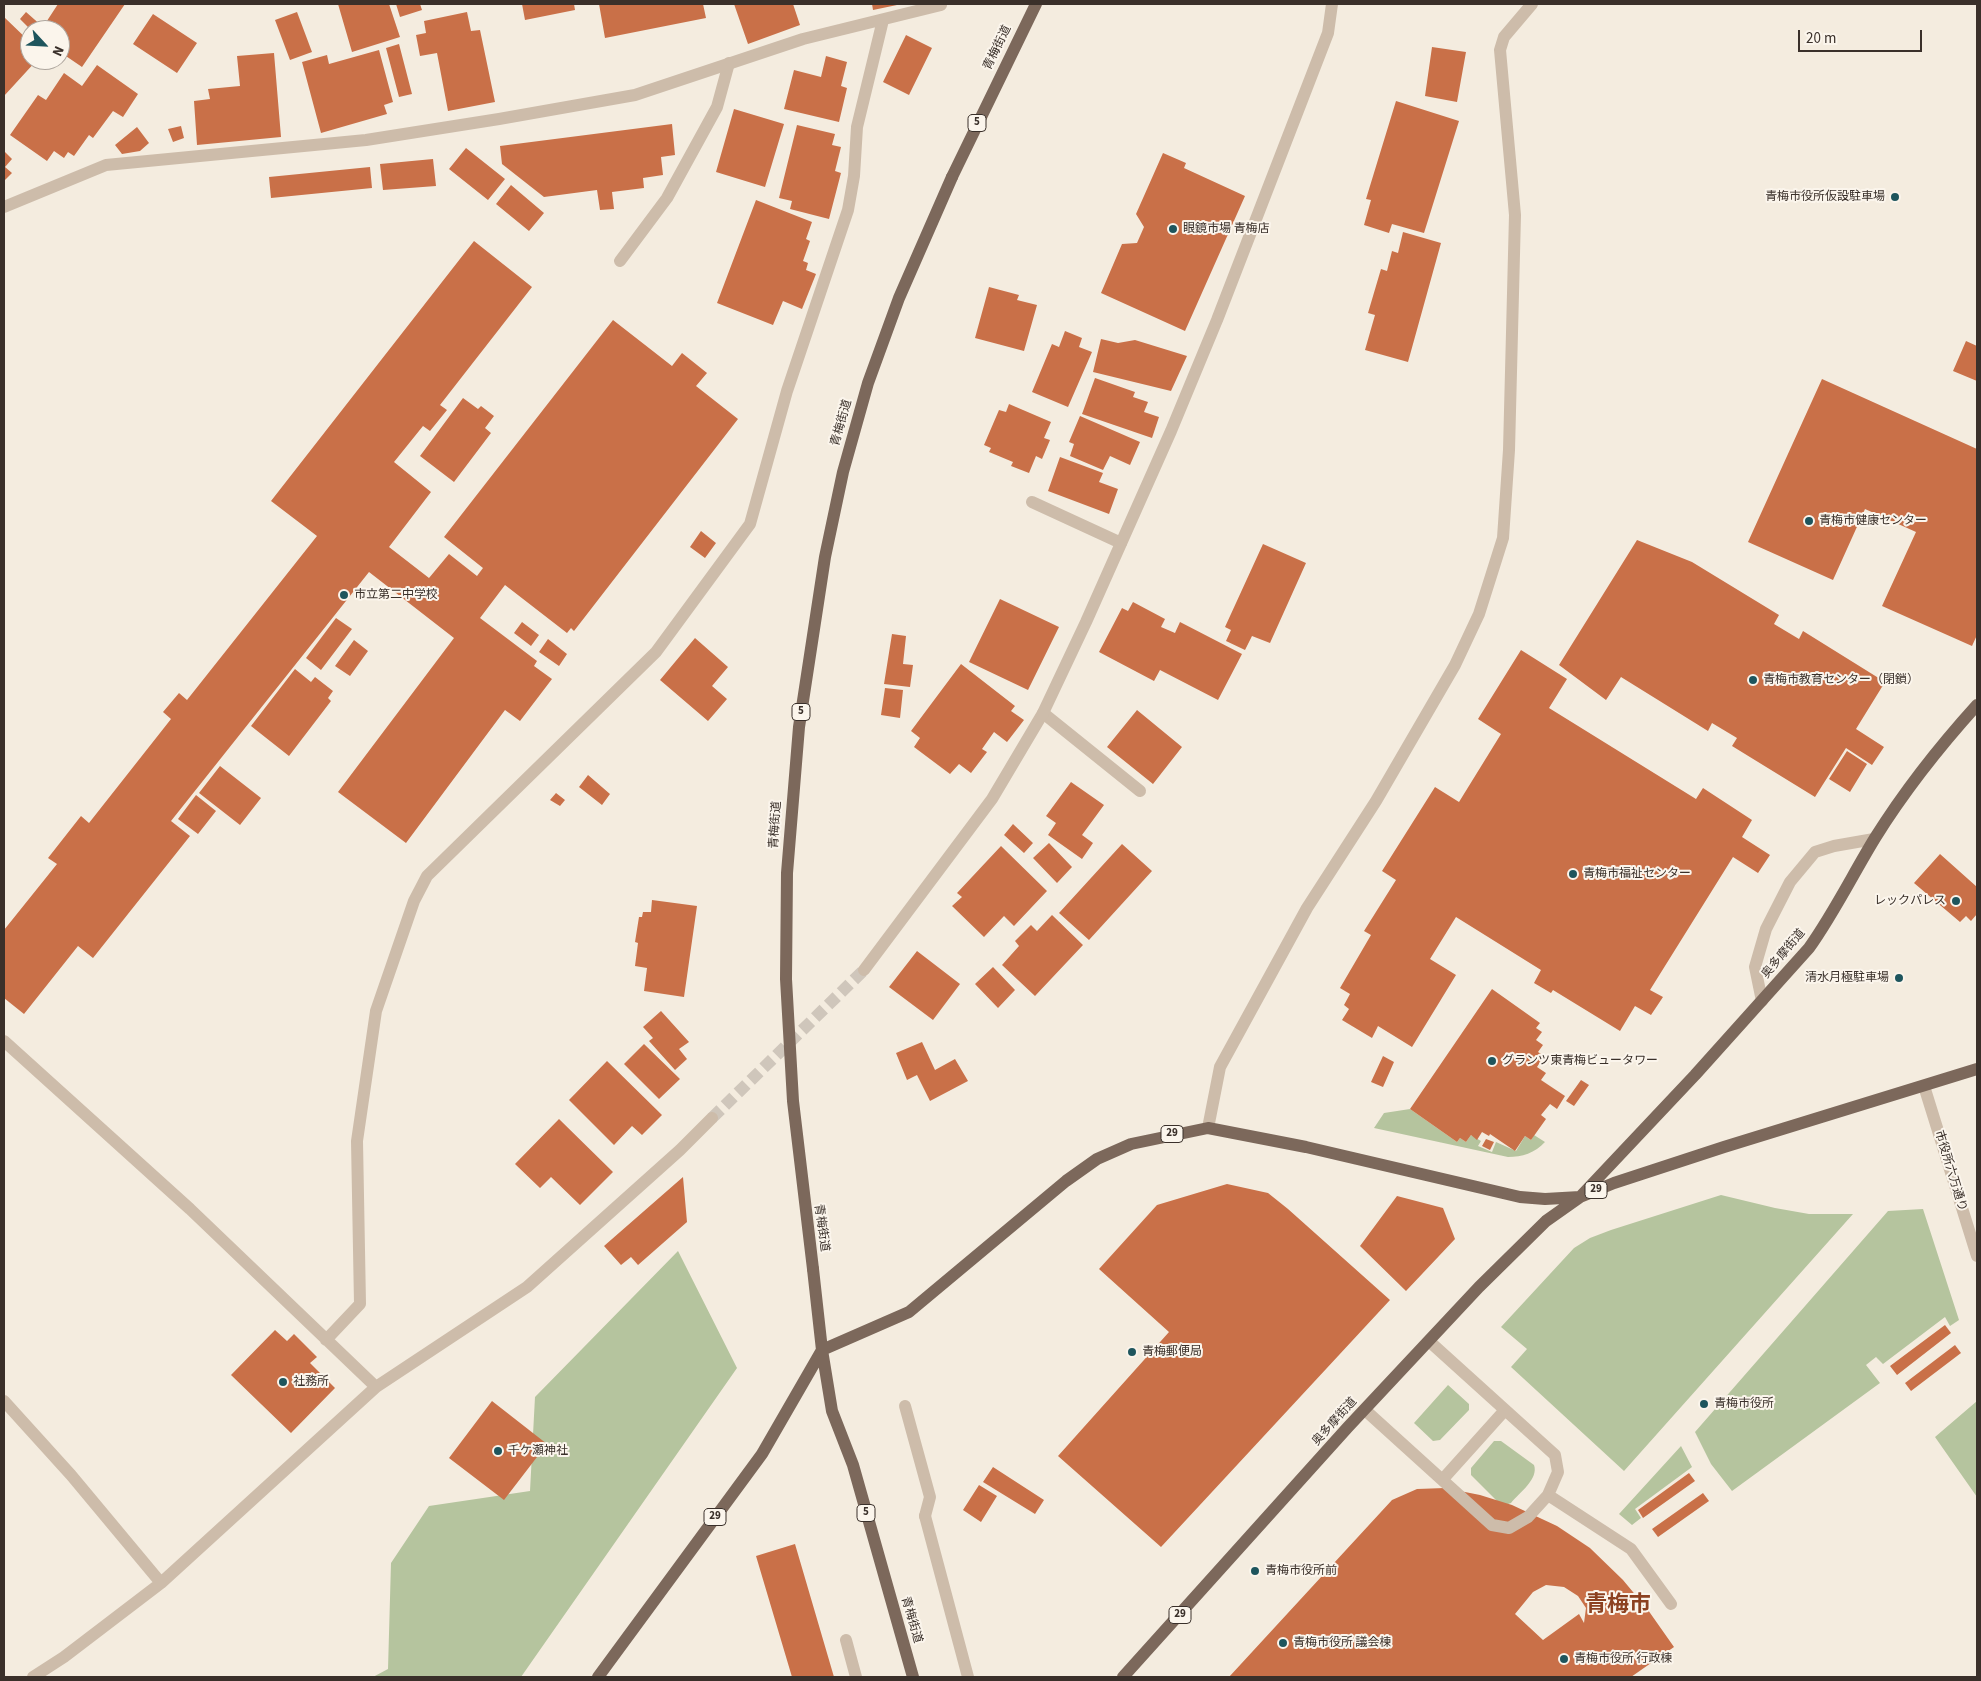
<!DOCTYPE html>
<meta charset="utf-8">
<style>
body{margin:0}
#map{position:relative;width:1981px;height:1681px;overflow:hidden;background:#f4ecdf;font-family:"Source Sans 3",sans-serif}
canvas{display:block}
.frame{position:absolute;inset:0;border:5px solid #3a302a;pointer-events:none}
.north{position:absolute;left:20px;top:20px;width:50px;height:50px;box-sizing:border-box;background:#fbf5ec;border:1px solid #aea69e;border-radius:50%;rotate:115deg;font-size:14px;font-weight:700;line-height:20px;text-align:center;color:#3a302a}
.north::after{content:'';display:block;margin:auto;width:18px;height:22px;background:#1e555d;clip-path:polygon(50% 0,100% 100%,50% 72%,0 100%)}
.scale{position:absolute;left:1798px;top:30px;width:124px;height:22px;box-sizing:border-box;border:2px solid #3a302a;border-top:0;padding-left:6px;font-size:15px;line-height:18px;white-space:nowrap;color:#3a302a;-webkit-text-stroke:4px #fbf5ec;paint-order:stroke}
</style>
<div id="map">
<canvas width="1981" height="1681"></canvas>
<div class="frame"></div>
<div class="north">N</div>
<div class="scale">20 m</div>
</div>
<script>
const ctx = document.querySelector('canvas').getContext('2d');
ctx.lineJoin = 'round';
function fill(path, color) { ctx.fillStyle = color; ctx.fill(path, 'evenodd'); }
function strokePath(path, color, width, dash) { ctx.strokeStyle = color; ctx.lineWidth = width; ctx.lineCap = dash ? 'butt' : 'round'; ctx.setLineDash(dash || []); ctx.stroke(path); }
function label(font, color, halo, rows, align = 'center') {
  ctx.font = font + ' "Source Sans 3","Noto Sans JP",sans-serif'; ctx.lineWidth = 4; ctx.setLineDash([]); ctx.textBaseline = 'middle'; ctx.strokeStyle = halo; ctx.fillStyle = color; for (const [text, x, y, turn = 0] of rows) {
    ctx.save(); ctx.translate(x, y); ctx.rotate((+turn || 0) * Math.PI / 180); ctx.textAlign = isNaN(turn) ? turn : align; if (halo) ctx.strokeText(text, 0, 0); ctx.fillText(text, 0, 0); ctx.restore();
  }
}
const green = new Path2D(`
 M1410 1109 1457 1142 1460 1138 1466 1142 1471 1135 1481 1141 1478 1146 1492 1152 1496 1142 1516 1151 1525 1136 1531 1140 1534 1135 1545 1142C1535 1153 1522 1157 1508 1157L1374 1128 1384 1113Z
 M1721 1195 1775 1208 1809 1214H1853L1624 1471 1511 1367 1527 1349 1501 1327 1574 1248 1590 1238 1611 1230Z
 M1923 1209 1959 1320 1950 1326 1945 1317 1883 1364 1876 1357 1866 1365 1880 1383 1732 1491 1711 1464 1695 1432 1888 1211Z
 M678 1251 737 1368 521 1677H373L388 1669 391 1563 429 1506 530 1491 535 1397Z
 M1448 1385 1469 1404V1410L1440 1440 1433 1441 1414 1423Z
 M1977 1401V1497L1935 1437Z
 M1494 1441H1501L1534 1465C1539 1479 1519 1493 1511 1503L1505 1505 1499 1503 1471 1475V1468Z
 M1681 1446 1692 1467 1635 1509 1641 1518 1632 1525 1619 1514Z`);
const building = new Path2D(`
 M58 4H125L82 67 60 52V30H31L20 19 26 12 43 27Z
 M338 4H389L400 37 352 52Z
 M396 4H420L422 10 400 17Z
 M522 4H574L575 10 525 20Z
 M599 4H703L706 18 605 38Z
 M734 4H793L800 25 748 44Z
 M872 4H897V5L873 10Z
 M297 12 312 52 290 60 275 20Z
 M467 12 471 31 480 30 495 102 448 111 437 53 420 56 416 35 426 33 424 21Z
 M153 14 197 43 177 73 133 44Z
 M4 17 30 42V60H37L4 96Z
 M906 35 932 48 909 95 883 82Z
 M399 44 412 94 399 97 386 48Z
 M1432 47 1466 52 1457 102 1425 96Z
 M379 50 393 102 384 105 387 114 321 133 302 62 327 55 329 64Z
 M274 53 281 137 197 145 194 101 210 99 208 89 240 86 237 56Z
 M826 56 847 62 841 86 847 88 839 122 784 109 794 70 821 77Z
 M97 65 138 94 123 117 113 111 93 138 89 135 74 156 68 152 64 158 54 151 47 161 10 135 38 95 46 100 64 73 82 86Z
 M1396 101 1459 121 1424 233 1392 224 1389 233 1364 225 1371 200 1366 199Z
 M734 109 784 124 765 187 716 172Z
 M672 124 675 155 661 157 663 175 643 178 644 188 612 192 614 209 600 210 597 190 544 197 502 164 500 146Z
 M797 125 835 134 832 145 841 147 835 171 841 173 829 219 790 209 792 201 779 198Z
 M181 126 184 138 173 142 168 129Z
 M137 127 149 143 140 151 122 154 115 145Z
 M466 148 505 179 488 200 449 169Z
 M4 151 12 159 5 167 12 173 4 181Z
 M1163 153 1186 163 1184 168 1245 196 1185 331 1101 293 1122 244 1137 243 1144 227 1136 214Z
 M433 159 436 186 383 190 380 164Z
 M370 167 372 188 271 198 269 177Z
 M511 185 544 213 529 231 496 204Z
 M756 200 812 222 806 239 810 241 803 261 808 263 806 270 816 274 802 309 783 301 773 325 717 303Z
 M1403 232 1441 243 1408 362 1365 350 1375 315 1368 313 1381 269 1387 271 1392 251 1398 253Z
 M474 241 532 287 440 405 447 410 430 431 423 426 394 462 431 492 389 547 429 578 449 554 477 576 483 568 444 537 613 320 672 366 682 353 707 373 696 386 738 419 574 631 571 628 567 633 505 585 480 618 537 661 534 666 552 679 520 721 505 710 406 843 338 792 454 638 369 572 171 821 190 836 93 958 78 946 24 1014 4 998V930L57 864 48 858 81 816 89 823 171 719 163 712 179 693 187 700 317 536 271 501Z
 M989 287 1019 295 1017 300 1037 305 1024 351 975 338Z
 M1065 331 1082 338 1079 347 1092 352 1068 407 1032 392 1052 344 1059 347Z
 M1101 339 1118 343 1135 340 1187 356 1171 391 1093 372Z
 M1966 341 1977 346V381L1953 371Z
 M1095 378 1135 392 1133 397 1148 402 1144 412 1159 417 1152 438 1082 414Z
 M1822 379 1977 449V635L1972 646 1882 606 1916 532 1865 509 1833 580 1748 542Z
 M463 398 478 409 481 406 494 416 485 428 491 433 454 482 420 456Z
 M1009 404 1051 422 1044 438 1050 440 1042 459 1036 456 1029 473 1011 466 1013 462 989 452 991 448 984 445 999 410 1006 412Z
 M1080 416 1140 442 1130 465 1110 456 1103 470 1070 456 1074 444 1069 442Z
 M1060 457 1103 473 1099 482 1118 489 1109 514 1048 491Z
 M701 531 716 543 705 558 690 547Z
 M1637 540 1692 562 1779 615 1774 624 1799 639 1803 631 1885 682 1856 729 1884 747 1872 765 1846 748 1815 797 1732 746 1737 738 1712 723 1708 731 1621 677 1606 700 1559 665Z
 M1263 544 1306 563 1270 643 1252 636 1245 650 1226 641 1231 630 1225 627Z
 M1000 599 1059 627 1028 690 969 662Z
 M1133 602 1165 619 1161 627 1175 633 1180 622 1242 654 1218 700 1160 670 1154 681 1099 652 1122 608 1128 611Z
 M336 618 352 629 321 670 306 658Z
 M522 622 539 635 531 646 514 633Z
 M892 634 906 636 903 664 913 665 910 687 884 684Z
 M695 638 728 667 712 686 727 699 708 721 660 680Z
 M548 639 567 654 559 666 539 652Z
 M354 640 368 651 350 676 335 666Z
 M1521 650 1567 679 1549 708 1696 799 1703 788 1752 820 1742 837 1770 855 1758 873 1733 857 1650 990 1663 997 1651 1015 1635 1006 1620 1031 1553 990 1551 993 1534 983 1541 970 1456 917 1430 959 1456 975 1412 1047 1378 1026 1372 1038 1342 1020 1349 1009 1344 1005 1350 994 1340 988 1371 935 1364 931 1396 880 1382 871 1435 787 1459 802 1501 734 1478 719Z
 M961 664 1015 706 1011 711 1024 720 1007 742 994 732 982 749 987 752 971 773 959 764 950 774 914 747 920 738 911 731Z
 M295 669 311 682 315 677 333 691 328 698 331 701 289 756 251 726Z
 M885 688 903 690 900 718 881 715Z
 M1137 710 1182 747 1153 784 1107 747Z
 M1847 751 1867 764 1850 792 1829 779Z
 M220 766 261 798 240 825 199 793Z
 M588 775 610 794 602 805 579 787Z
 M1071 782 1104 805 1082 835 1093 843 1082 859 1048 835 1056 823 1046 816Z
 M556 793 565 800 560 806 550 800Z
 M196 795 216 811 198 834 178 819Z
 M1013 824 1033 843 1024 853 1004 835Z
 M1049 843 1072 867 1057 883 1033 858Z
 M1122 844 1152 871 1089 940 1059 913Z
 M1001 846 1047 891 1014 926 1004 916 984 937 952 906 962 897 957 893Z
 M1940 854 1977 887V914L1971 921 1966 916 1960 922 1914 883Z
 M652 900 697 906 684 997 644 991 647 968 635 966 638 943 635 942 639 917H642L643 912H651Z
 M1052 915 1083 945 1035 996 1002 965 1019 946 1015 941 1031 925 1037 931Z
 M917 951 960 984 933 1020 889 987Z
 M993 967 1015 990 998 1008 975 984Z
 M1492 989 1540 1023 1536 1028 1542 1032 1536 1040 1543 1045 1538 1052 1544 1056 1537 1067 1546 1073 1541 1080 1565 1096 1557 1109 1550 1104 1541 1115 1546 1119 1531 1140 1525 1136 1515 1151 1490 1134 1489 1136 1482 1132 1477 1140 1471 1135 1466 1142 1460 1138 1457 1142 1410 1109Z
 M661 1011 689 1042 679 1049 687 1059 675 1070 649 1041 653 1038 643 1027Z
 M922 1042 935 1070 955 1059 968 1081 930 1101 917 1075 907 1080 896 1053Z
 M644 1044 680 1079 659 1099 624 1064Z
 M1383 1056 1394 1062 1383 1087 1371 1082Z
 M607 1061 662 1115 642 1135 632 1126 614 1145 569 1100Z
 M1581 1080 1589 1085 1574 1106 1566 1101Z
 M559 1119 613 1172 580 1205 551 1177 540 1188 515 1164Z
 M1486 1139 1494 1142 1490 1150 1482 1146Z
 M683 1177 687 1222 638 1265 631 1257 621 1265 604 1246Z
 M1227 1184 1268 1193 1288 1209 1390 1300 1161 1547 1058 1456 1169 1332 1099 1269 1157 1205Z
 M1397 1196 1443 1208 1455 1239 1406 1291 1360 1246Z
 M1945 1325 1951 1333 1897 1375 1890 1366Z
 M275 1330 287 1341 294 1334 317 1357 310 1363 335 1388 291 1433 231 1375Z
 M1955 1345 1961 1353 1911 1391 1905 1383Z
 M492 1401 547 1444 504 1500 449 1458Z
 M993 1467 1044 1500 1035 1514 983 1482Z
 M1689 1473 1695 1481 1643 1518 1638 1510Z
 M979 1485 997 1496 981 1522 963 1510Z
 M1445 1488 1480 1495 1512 1505 1557 1526 1590 1548 1623 1580 1648 1610 1674 1647 1631 1677H1229L1392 1500 1417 1489ZM1546 1585 1564 1587 1578 1596 1586 1608 1584 1623 1579 1614 1543 1640 1515 1614 1533 1592Z
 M1703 1493 1709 1501 1658 1537 1652 1529Z
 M795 1544 834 1677H792L756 1556Z`);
const minorTunnel = new Path2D(`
 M712 1118 864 970`);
const service = new Path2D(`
 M620 261 667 198 717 107 729 63
 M1032 502 1121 543
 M1043 713 1140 791
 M905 1406 930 1497 925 1516
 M1365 1410 1492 1525 1509 1528 1528 1517 1548 1495 1558 1472 1555 1455 1430 1342
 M1443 1479 1505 1410
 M1548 1495 1631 1549 1671 1604`);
const minor = new Path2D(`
 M4 207 106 165 366 140 499 119 635 95 803 39 941 5
 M864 970 992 799 1043 713 1086 622 1171 431 1217 320 1328 33 1332 4
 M1762 1001 1755 967 1766 929 1790 882 1815 852 1834 846 1874 839
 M4 1041 190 1209 376 1387
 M1208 1128 1220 1067 1307 908 1376 801 1455 665 1479 614 1503 538 1509 450 1515 215 1500 50 1504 37 1532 4
 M326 1340 360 1304 357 1141 376 1011 414 901 427 876 656 652 750 524 787 391 848 210 854 176 857 127 883 20
 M4 1401 71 1475 161 1583
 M925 1516 968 1677
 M846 1640 856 1677
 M33 1677 64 1657 161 1583 376 1387 527 1287 680 1150 712 1118`);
const tertiary = new Path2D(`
 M1924 1086 1977 1256`);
const primary = new Path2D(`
 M952 177 1036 4
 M813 1269 822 1350 832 1411 853 1465 913 1677
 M598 1677 762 1454 822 1350 909 1312 1066 1181 1097 1159 1131 1144 1208 1128 1306 1147 1520 1197 1545 1199 1580 1197 1695 1075 1809 948C1834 913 1853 874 1875 838 1905 790 1939 747 1977 705
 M1123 1677 1348 1427 1479 1287 1546 1221 1580 1197 1614 1183 1724 1147 1977 1069`);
const primaryBridge = new Path2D(`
 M813 1269 793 1101 786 979 787 873 799 727 825 557 843 472 868 383 899 298 952 177`);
const markers = [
 [1895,197,5,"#1e555d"],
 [1173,229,5,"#1e555d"],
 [1809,521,5,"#1e555d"],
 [344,595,5,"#1e555d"],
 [1753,680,5,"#1e555d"],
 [1573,874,5,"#1e555d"],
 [1956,901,5,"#1e555d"],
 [1899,978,5,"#1e555d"],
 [1492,1061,5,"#1e555d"],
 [1132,1352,5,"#1e555d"],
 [283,1382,5,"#1e555d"],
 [1704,1404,5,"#1e555d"],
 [498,1451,5,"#1e555d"],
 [1255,1571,5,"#1e555d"],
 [1283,1643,5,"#1e555d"],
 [1564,1659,5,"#1e555d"]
];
const shields = [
 [977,123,18],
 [801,712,18],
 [1172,1134,22],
 [1596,1190,22],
 [866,1513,18],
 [715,1517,22],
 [1180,1615,22]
];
const shieldNames = [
 ["5",977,123],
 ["5",801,712],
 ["29",1172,1134],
 ["29",1596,1190],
 ["5",866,1513],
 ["29",715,1517],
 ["29",1180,1615]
];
const streetNames = [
 ["青梅街道",998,48,-64],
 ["青梅街道",842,423,-74],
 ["青梅街道",776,825,-86],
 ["奥多摩街道",1784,954,-50],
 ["市役所六万通り",1950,1171,73],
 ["青梅街道",821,1228,82],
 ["奥多摩街道",1335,1422,-48],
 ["青梅街道",911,1620,74]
];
const poiNames = [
 ["青梅市役所仮設駐車場",1885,197,"right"],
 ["眼鏡市場 青梅店",1183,229],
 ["青梅市健康センター",1819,521],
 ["市立第二中学校",354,595],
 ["青梅市教育センター（閉鎖）",1763,680],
 ["青梅市福祉センター",1583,874],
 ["レックパレス",1946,901,"right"],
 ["清水月極駐車場",1889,978,"right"],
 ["グランツ東青梅ビュータワー",1502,1061],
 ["青梅郵便局",1142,1352],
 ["社務所",293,1382],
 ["青梅市役所",1714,1404],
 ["千ケ瀬神社",508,1451],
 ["青梅市役所前",1265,1571],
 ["青梅市役所 議会棟",1293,1643],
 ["青梅市役所 行政棟",1574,1659]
];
const townNames = [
 ["青梅市",1618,1606]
];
fill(green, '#b5c49e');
fill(building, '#c97048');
strokePath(minorTunnel, '#cfc6bb', 12, [12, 6]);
strokePath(service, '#cdbcaa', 12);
strokePath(minor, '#cdbcaa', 12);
strokePath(tertiary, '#cdbcaa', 12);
strokePath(primary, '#7c685b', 12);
strokePath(primaryBridge, '#7c685b', 12);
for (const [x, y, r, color] of markers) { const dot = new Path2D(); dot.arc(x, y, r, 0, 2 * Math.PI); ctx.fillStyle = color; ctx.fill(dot); strokePath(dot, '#fbf5ec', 2); }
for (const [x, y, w] of shields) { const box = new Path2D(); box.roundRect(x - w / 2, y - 8.5, w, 17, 4); ctx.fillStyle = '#fbf5ec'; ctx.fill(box); strokePath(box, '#3a302a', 1); }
label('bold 11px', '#3a302a', null, shieldNames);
label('12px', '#3a302a', '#fbf5ec', streetNames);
label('12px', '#3a302a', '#fbf5ec', poiNames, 'left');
label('bold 22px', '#8c4120', '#fbf5ec', townNames);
</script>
